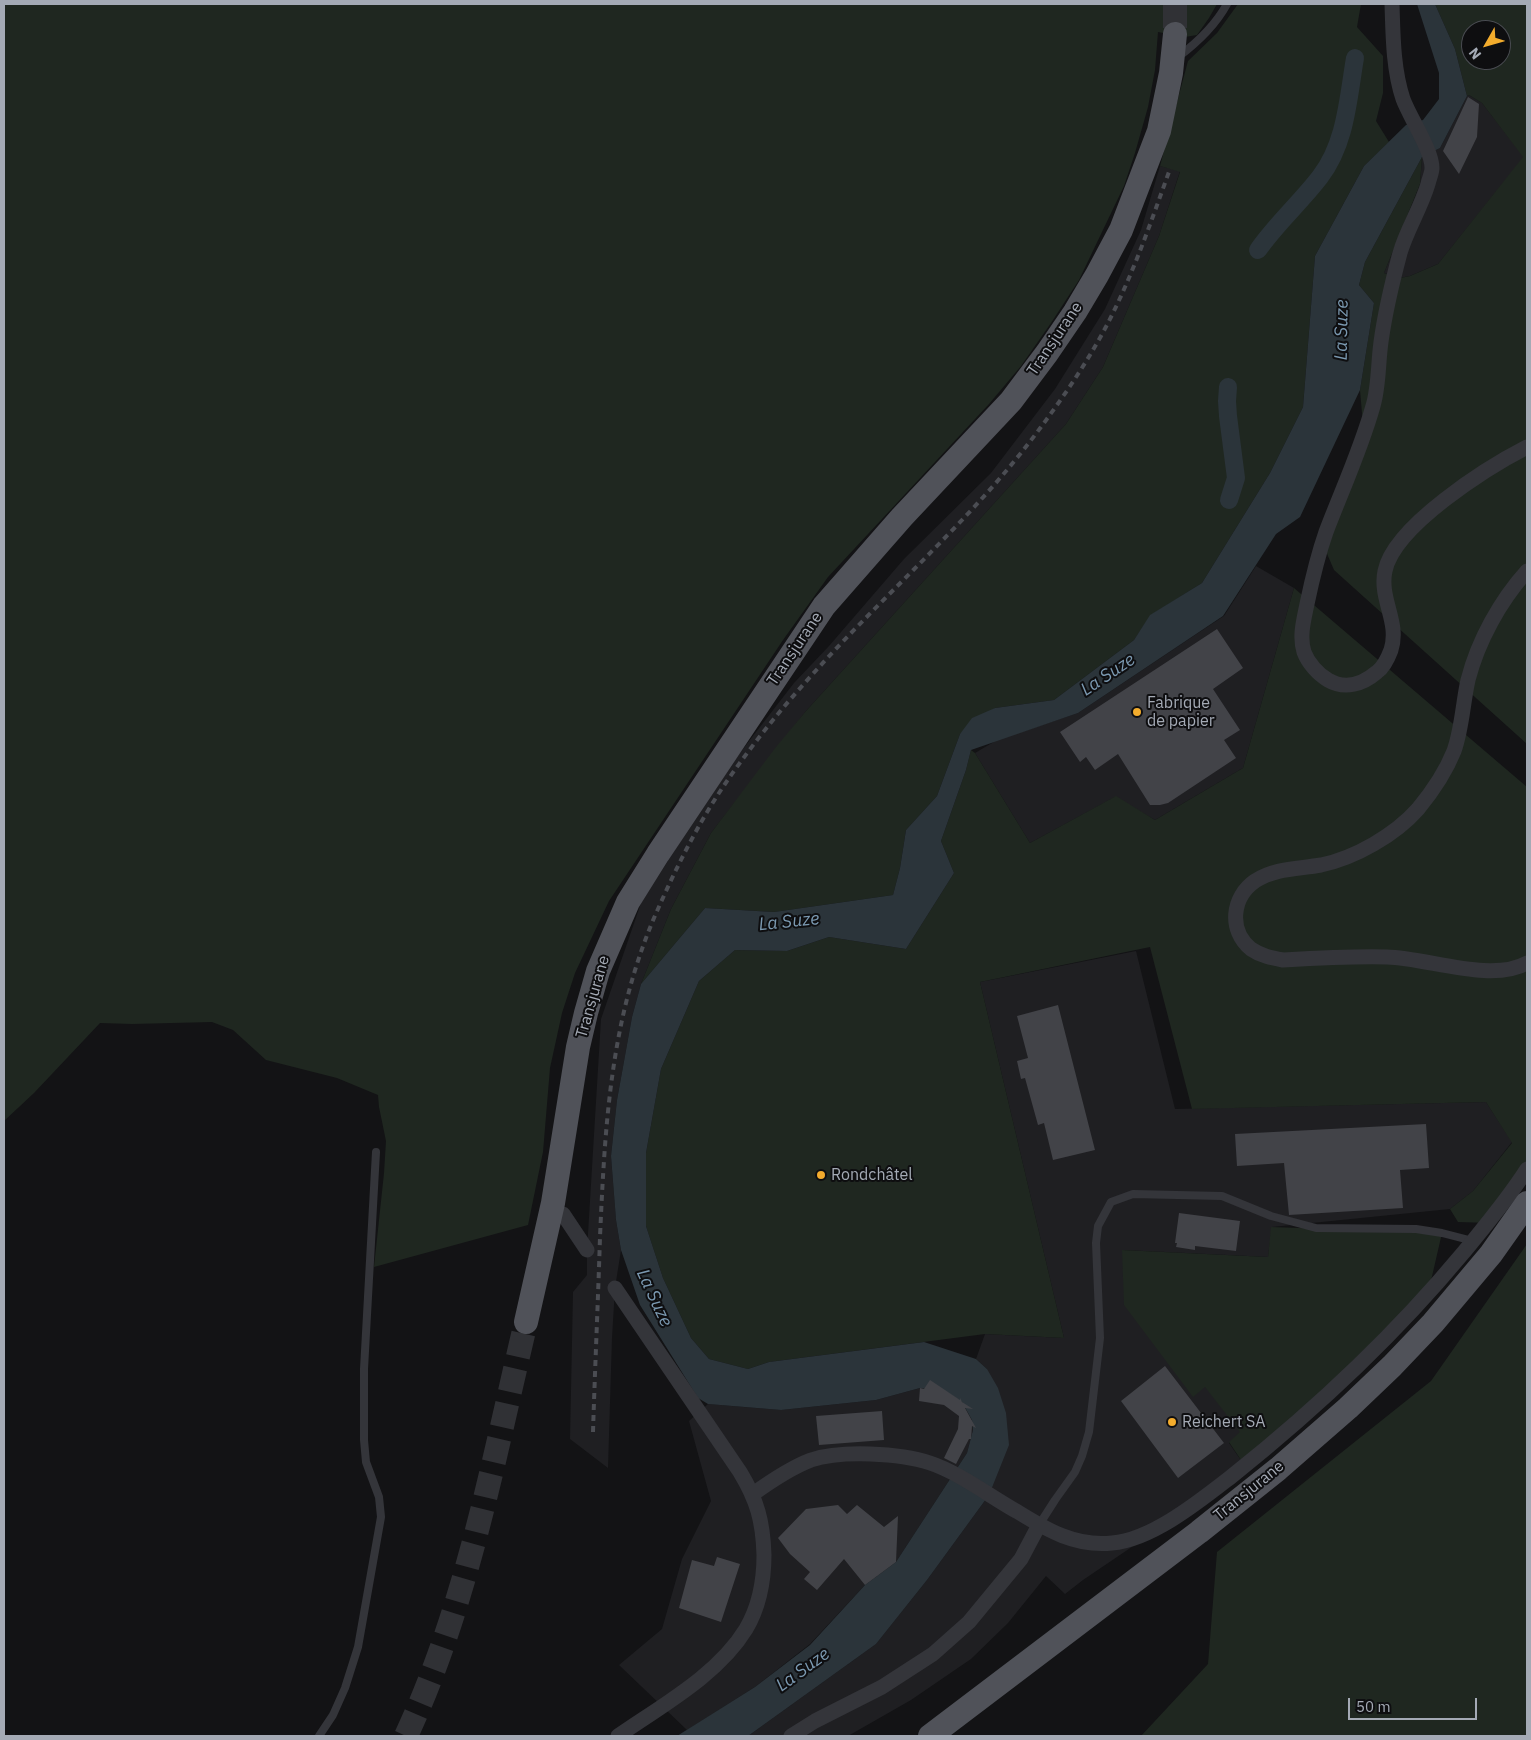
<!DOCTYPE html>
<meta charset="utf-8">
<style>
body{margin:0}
#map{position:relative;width:1531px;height:1740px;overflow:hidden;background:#131315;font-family:"IBM Plex Sans",sans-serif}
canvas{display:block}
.frame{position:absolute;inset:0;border:5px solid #a4aab5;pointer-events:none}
.north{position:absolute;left:1461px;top:20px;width:50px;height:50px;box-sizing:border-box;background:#0e0e10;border:1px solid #4a4c52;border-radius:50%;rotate:232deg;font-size:14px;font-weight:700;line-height:20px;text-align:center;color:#a4aab5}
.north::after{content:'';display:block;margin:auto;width:18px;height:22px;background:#f3ac2d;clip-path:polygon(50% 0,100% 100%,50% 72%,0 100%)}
.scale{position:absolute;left:1348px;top:1698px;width:129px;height:22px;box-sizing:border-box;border:2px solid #a4aab5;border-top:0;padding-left:6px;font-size:15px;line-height:18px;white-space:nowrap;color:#a4aab5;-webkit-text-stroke:4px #0e0e10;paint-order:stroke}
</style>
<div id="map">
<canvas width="1531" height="1740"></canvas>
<div class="frame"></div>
<div class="north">N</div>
<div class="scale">50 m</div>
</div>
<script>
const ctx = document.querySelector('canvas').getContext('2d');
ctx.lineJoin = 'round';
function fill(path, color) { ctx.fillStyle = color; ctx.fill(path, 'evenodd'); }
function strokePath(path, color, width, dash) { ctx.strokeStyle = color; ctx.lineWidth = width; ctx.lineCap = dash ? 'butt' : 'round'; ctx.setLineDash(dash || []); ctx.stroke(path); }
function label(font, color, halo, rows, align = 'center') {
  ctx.font = font + ' "IBM Plex Sans",sans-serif'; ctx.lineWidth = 4; ctx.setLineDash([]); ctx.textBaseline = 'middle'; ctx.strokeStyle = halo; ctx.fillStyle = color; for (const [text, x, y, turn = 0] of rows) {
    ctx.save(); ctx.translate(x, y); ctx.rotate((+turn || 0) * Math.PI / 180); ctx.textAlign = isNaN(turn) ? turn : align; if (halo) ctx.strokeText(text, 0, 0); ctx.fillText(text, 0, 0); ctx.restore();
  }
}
const built = new Path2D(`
 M1469 95 1482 103 1524 157 1438 264 1410 276 1400 278 1384 273 1420 184 1422 157 1440 148 1467 96Z
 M1160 166 1180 171 1159 236 1103 367 1066 424 806 711 711 833 671 909 641 984 632 1017 617 1100 611 1156 616 1220 621 1250 615 1288 612 1338 608 1468 570 1439 573 1292 587 1275V1250L601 1019 641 903 722 776 794 683 829 646 904 559 991 473 1055 389 1105 309 1141 230Z
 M1256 566 1294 588 1243 768 1155 820 1115 797 1030 843 975 753 997 740 1078 713 1198 633 1224 616Z
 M1136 951 1175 1109 1486 1102 1512 1142 1473 1191 1450 1209 1272 1227 1268 1257 1123 1250 1193 1396 1205 1386 1241 1432 1229 1443 1247 1469 1083 1580 1065 1594 1046 1576 1008 1623 971 1659 911 1700 848 1736H748L876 1644 927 1580 989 1495 987 1369 976 1359 985 1334 1064 1338 980 982Z
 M920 1388 947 1392 962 1402 972 1420 973 1430 967 1453 896 1562 865 1585 810 1644 755 1687 687 1730 619 1665 662 1629 682 1559 711 1501 689 1421 708 1404 781 1410 876 1400Z`);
const green = new Path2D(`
 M4 4H1217L1209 18 1197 35 1185 37 1158 32 1155 70 1148 107 1135 153 1124 186 1079 280 1051 323 1021 366 989 404 828 577 783 640 609 901 575 973 562 1013 550 1068 543 1152 528 1225 374 1267 384 1173 386 1141 379 1107 378 1095 337 1078 266 1060 233 1030 212 1022 132 1024 100 1023 34 1093 4 1121Z
 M1238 4H1361L1357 27 1383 56V93L1376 121 1389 142 1364 166 1315 256 1303 407 1270 473 1202 583 1151 615 1134 640 1054 700 995 708 960 734 937 796 906 830 900 868 893 895 774 912 705 908 641 984 671 909 711 833 776 747 806 711 1066 424 1103 367 1159 236 1180 172 1160 166 1188 61 1217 33Z
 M1435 4H1527V744L1334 570 1322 542 1363 425 1360 390 1374 303 1359 285 1365 262 1422 157 1420 184 1384 273 1400 278 1410 276 1438 264 1523 157 1482 103 1469 95 1467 96 1455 49ZM1471 30H1501V60H1471Z
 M1294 588 1527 787V1175L1491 1223 1458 1222 1450 1209 1473 1191 1512 1143 1486 1102 1192 1109 1150 947 980 982 1064 1338 985 1334 769 1362 748 1369 709 1359 691 1338 663 1278 646 1226V1153L661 1069 699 981 735 950 787 951 829 937 906 949 954 873 941 841 966 770 971 750 975 753 1030 843 1116 796 1155 820 1243 768Z
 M1271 1227 1442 1233 1427 1298 1247 1469 1229 1442 1240 1432 1205 1387 1193 1397 1124 1305 1122 1250 1268 1257Z
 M1527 1244V1736H1141L1208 1664 1217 1552 1431 1381Z`);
const water = new Path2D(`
 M1417 4H1435L1455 49 1467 96 1440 148 1422 157 1365 262 1359 285 1374 303 1360 390 1300 517 1276 534 1223 616 1078 713 971 750 966 770 941 841 954 873 906 949 829 937 787 951 735 950 699 981 661 1069 646 1153V1226L663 1278 691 1338 709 1359 748 1369 769 1362 924 1342 976 1359 987 1369 998 1388 1006 1413 1009 1445 989 1495 927 1580 876 1644 748 1736H677L755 1687 810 1645 865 1585 896 1562 967 1453 973 1430 972 1420 962 1402 947 1392 920 1388 876 1400 781 1410 708 1404 698 1398 640 1305 621 1250 616 1220 611 1156 617 1100 632 1017 641 984 705 908 774 912 893 895 900 868 906 830 937 796 960 734 972 718 995 708 1054 700 1134 640 1150 615 1202 583 1270 473 1303 407 1315 256 1364 166 1406 125 1423 120 1439 99V73Z`);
const canal = new Path2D(`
 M1258 250C1276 224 1300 203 1320 177 1346 143 1348 99 1355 58
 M1228 387 1227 401 1228 416 1236 478 1229 500`);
const building = new Path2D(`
 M1468 97 1479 104 1477 137 1459 174 1443 151Z
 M1217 629 1243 668 1213 689 1240 730 1224 740 1236 758 1168 803 1160 805H1150L1118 754 1095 770 1086 757 1080 762 1060 732Z
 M1058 1005 1095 1150 1053 1160 1044 1123 1038 1125 1025 1078 1021 1079 1017 1061 1028 1058 1017 1016Z
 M1426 1124 1429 1168 1400 1170 1403 1208 1289 1215 1284 1163 1237 1166 1235 1134Z
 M1179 1213 1240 1221 1236 1251 1195 1246V1250L1176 1247 1177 1243H1175Z
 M1165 1366 1224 1443 1178 1478 1121 1401Z
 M930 1380 960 1400V1398L962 1402 973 1409 965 1408 976 1428 972 1426 971 1439H969L956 1464 944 1458 958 1429 959 1416 944 1405 919 1401 920 1388 924 1389Z
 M882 1411 884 1440 819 1445 816 1416Z
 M838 1505 847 1514 857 1505 884 1527 898 1516 896 1562 865 1585 844 1559 817 1590 804 1579 810 1572 790 1554 778 1538 806 1509Z
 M717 1557 740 1564 721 1622 679 1608 692 1560 714 1566Z`);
const primaryTunnel = new Path2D(`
 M1175 4V34
 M406 1736C467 1605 493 1461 526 1322`);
const service = new Path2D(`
 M1178 57C1198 42 1215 26 1227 4
 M1039 1525 1055 1500 1075 1472 1082 1456 1089 1432 1100 1338 1096 1243 1098 1226 1111 1202 1133 1194 1222 1196 1271 1216 1316 1228 1416 1229 1442 1233 1473 1241
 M319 1736 333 1715 345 1688 358 1647 381 1517 379 1497 366 1462 364 1440V1369L376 1152`);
const minor = new Path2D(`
 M1392 4C1393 35 1393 69 1403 99 1410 118 1432 150 1432 168 1432 173 1429 179 1428 184 1421 208 1407 229 1400 253 1392 283 1385 312 1381 342 1378 363 1379 386 1373 406 1361 449 1342 490 1326 532 1318 555 1312 580 1307 604 1304 619 1299 636 1304 652 1308 663 1318 674 1328 680 1345 690 1363 684 1377 672 1384 667 1388 658 1391 650 1400 622 1379 599 1385 571 1394 526 1488 467 1527 447
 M1527 571C1500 601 1478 641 1468 680 1463 702 1462 729 1454 751 1446 771 1432 792 1418 809 1395 835 1355 858 1321 865 1298 869 1275 868 1255 881 1232 897 1228 930 1251 949 1261 956 1272 958 1283 960 1318 958 1353 956 1387 957 1428 958 1491 983 1527 963
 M563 1214 587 1250
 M615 1288 740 1472C757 1500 763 1521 764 1555 764 1580 759 1607 746 1629 718 1675 661 1706 618 1736
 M753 1494C771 1481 790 1468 811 1460 841 1450 900 1453 930 1463 958 1472 991 1497 1018 1512 1047 1530 1076 1547 1112 1543 1152 1540 1201 1500 1232 1476 1316 1409 1394 1336 1463 1253 1485 1226 1508 1199 1527 1169
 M791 1736 815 1721 882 1687 933 1654 969 1622 1021 1559 1039 1525`);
const primary = new Path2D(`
 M526 1322 553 1203 578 1047 586 1013 598 971 628 902 658 854 824 606 902 517 1011 401 1047 353 1075 312 1097 275 1121 230 1159 131 1171 73 1175 34
 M930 1736 1199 1532 1278 1469 1348 1408 1392 1366 1433 1323 1491 1254 1527 1203`);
const rail = new Path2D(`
 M593 1432C595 1367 598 1302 600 1237 605 1126 610 1022 654 918 674 872 697 825 725 784 751 746 780 710 811 676 886 592 974 518 1041 427 1067 392 1092 355 1111 317 1135 269 1152 219 1170 169`);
const markers = [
 [1137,712,5,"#f3ac2d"],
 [821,1175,5,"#f3ac2d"],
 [1172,1422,5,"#f3ac2d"]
];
const streetNames = [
 ["Transjurane",1055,339,-56],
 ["Transjurane",795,649,-56],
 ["Transjurane",593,997,-74],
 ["Transjurane",1249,1491,-39]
];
const poiNames = [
 ["Fabrique",1147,703],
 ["de papier",1147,721],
 ["Rondchâtel",831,1175],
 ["Reichert SA",1182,1422]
];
const waterNames = [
 ["La Suze",1342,330,-89],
 ["La Suze",1108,675,-34],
 ["La Suze",789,922,-6],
 ["La Suze",654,1298,65],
 ["La Suze",803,1670,-36]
];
fill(built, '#1f1f22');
fill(green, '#1f2720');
fill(water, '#2b343a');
strokePath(canal, '#2b343a', 18);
fill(building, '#424348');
strokePath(primaryTunnel, '#303135', 24, [24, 12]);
strokePath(service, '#34353a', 8);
strokePath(minor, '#34353a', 15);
strokePath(primary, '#505259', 24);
strokePath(rail, '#4b4d53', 4, [6, 5]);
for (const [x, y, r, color] of markers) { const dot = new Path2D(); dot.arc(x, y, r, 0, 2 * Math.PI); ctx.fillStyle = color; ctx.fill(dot); strokePath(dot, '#0e0e10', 2); }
label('16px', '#a4aab5', '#0e0e10', streetNames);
label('16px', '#a4aab5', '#0e0e10', poiNames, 'left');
label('italic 18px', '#7b99b1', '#0e0e10', waterNames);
</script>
